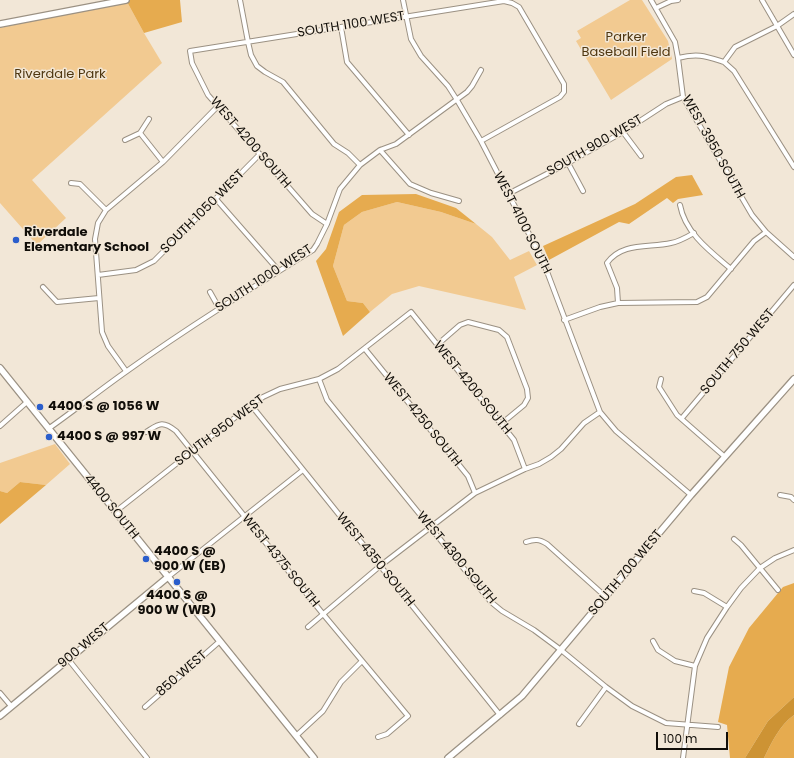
<!DOCTYPE html>
<style>
body{margin:0}
#map{position:relative;width:794px;height:758px;overflow:hidden;background:#f2e7d7;font-family:Poppins,sans-serif}
canvas{display:block}
.scale{position:absolute;left:656px;top:732px;width:72px;height:18px;box-sizing:border-box;border:2px solid #110e09;border-top:0;padding-left:5px;font-size:12px;line-height:14px;white-space:nowrap;color:#110e09;-webkit-text-stroke:3px #f2e7d7;paint-order:stroke}
</style>
<div id="map">
<canvas width="794" height="758"></canvas>
<div class="scale">100 m</div>
</div>
<script>
const ctx = document.querySelector('canvas').getContext('2d');
ctx.lineJoin = 'round';
function fill(path, color) { ctx.fillStyle = color; ctx.fill(path, 'evenodd'); }
function strokePath(path, color, width, dash) { ctx.strokeStyle = color; ctx.lineWidth = width; ctx.lineCap = dash ? 'butt' : 'round'; ctx.setLineDash(dash || []); ctx.stroke(path); }
function label(font, color, halo, rows, align = 'center') {
  ctx.font = font + ' Poppins,sans-serif'; ctx.lineWidth = 3; ctx.setLineDash([]); ctx.textBaseline = 'middle'; ctx.strokeStyle = halo; ctx.fillStyle = color; for (const [text, x, y, turn = 0] of rows) {
    ctx.save(); ctx.translate(x, y); ctx.rotate((+turn || 0) * Math.PI / 180); ctx.textAlign = isNaN(turn) ? turn : align; if (halo) ctx.strokeText(text, 0, 0); ctx.fillText(text, 0, 0); ctx.restore();
  }
}
const green = new Path2D(`
 M126 0 144 33 162 63 32 180 66 218 37 245 0 203V28Z
 M630 0H642L668 41 672 59 611 100 576 41 581 38 577 31Z
 M397 202 441 212 476 224 492 237 510 260 529 251 537 265 514 277 526 310 419 286 392 294 370 312 363 303 347 301 333 266 344 225 362 212Z
 M55 444 70 464 46 485 20 482 7 493 0 491V463Z`);
const forest = new Path2D(`
 M126 0H180L182 22 144 33Z
 M692 175 703 195 678 199 673 203 667 198 629 224 619 222 549 260 543 246 635 204 676 177Z
 M416 194 456 208 476 224 441 212 397 202 362 212 344 225 333 266 347 301 363 303 370 312 343 336 316 261 326 249 339 212 362 195Z
 M20 482 46 485 0 524V491L7 493Z
 M794 583V697L768 721 745 758H730L727 725 718 722 729 667 749 628 783 587Z
 M794 715V758H764C772 742 779 726 794 715Z`);
const water = new Path2D(`
 M794 697V715C779 726 772 742 764 758H745L768 721Z`);
const minor = new Path2D(`
 M240 0 248 42 251 55 257 66 265 72 283 82 334 144 348 153 360 165
 M403 0 411 39 421 56 448 86 457 100 481 141 543 261 600 412 616 431 691 495
 M651 0 675 42 678 58 683 97 752 215 766 232 794 257
 M762 0 794 55
 M656 8 671 1 678 0
 M341 27 347 62 409 135
 M678 58C698 53 705 56 724 62L735 47 777 26 794 14
 M724 62 734 71 794 167
 M623 132 641 156
 M140 133 163 162
 M125 140 140 133 149 119
 M380 150 410 184 431 193 459 201
 M568 163 583 191
 M71 183 80 184 106 210
 M508 194 568 163 623 132 666 104 683 97
 M216 199 279 271
 M680 205C685 233 711 252 731 269
 M327 224 312 214 208 95 192 63 190 51 504 1 512 3 519 7 564 84V92L560 97 481 141
 M98 275 136 270 154 261 260 154
 M43 287 57 302 99 298
 M210 292 219 308
 M618 303 617 288 607 263C622 242 649 248 671 243 678 242 687 237 694 233
 M564 320 600 307 618 303 697 302 707 297 754 241 766 232
 M437 345 460 325 468 322 499 330 507 337 527 389 528 398 524 405 501 424
 M365 349 468 476 475 493
 M126 371 108 346 102 332 95 239 98 223 106 210 163 162 218 106
 M319 379 327 400 491 602 502 611 534 630 561 650 606 687 632 706 666 723 718 727
 M661 379 659 387 677 415 725 457
 M251 405 500 715
 M682 418 794 285
 M0 426 27 402
 M48 429C75 410 100 390 127 371 187 328 250 289 313 250L317 244 327 224 340 189 360 165 380 150 396 144 467 92 472 86 481 70
 M146 432C159 424 162 420 176 431L323 614 408 716 387 734 378 737
 M780 495 791 497 794 500
 M115 512 251 405 263 397 280 389 319 379 338 369 411 312 514 440 525 469
 M734 539 741 545 778 590
 M526 542C535 539 539 539 547 544L606 597
 M168 577 303 470
 M694 591 704 593 727 607
 M308 627 380 566 475 493 525 469 539 464 551 457 561 449 584 423 600 412
 M653 641 658 650 675 661 695 666
 M68 659 147 758
 M0 693 11 706
 M145 707 220 641
 M579 724 606 687
 M296 736 323 711 341 682 362 661
 M683 758 695 666 707 638 727 607 741 588 760 568 775 558 794 550`);
const tertiary = new Path2D(`
 M0 24 126 0
 M0 368 314 758
 M0 716 168 577
 M448 758 522 696 691 495 794 379`);
const markers = [
 [16,240,4,"#2b5ecc"],
 [40,407,4,"#2b5ecc"],
 [49,437,4,"#2b5ecc"],
 [146,559,4,"#2b5ecc"],
 [177,582,4,"#2b5ecc"]
];
const streetNames = [
 ["SOUTH 1100 WEST",351,25,-9],
 ["WEST 4200 SOUTH",250,143,49],
 ["SOUTH 900 WEST",595,146,-30],
 ["WEST 3950 SOUTH",713,147,61],
 ["SOUTH 1050 WEST",203,212,-45],
 ["WEST 4100 SOUTH",522,223,63],
 ["SOUTH 1000 WEST",264,279,-33],
 ["SOUTH 750 WEST",738,352,-50],
 ["WEST 4200 SOUTH",472,388,51],
 ["WEST 4250 SOUTH",422,420,51],
 ["SOUTH 950 WEST",220,431,-37],
 ["4400 SOUTH",111,507,51],
 ["WEST 4300 SOUTH",456,558,50],
 ["WEST 4350 SOUTH",375,560,51],
 ["WEST 4375 SOUTH",280,561,51],
 ["SOUTH 700 WEST",626,573,-50],
 ["900 WEST",84,646,-40],
 ["850 WEST",182,674,-41]
];
const parkNames = [
 ["Parker",626,38],
 ["Baseball Field",626,53],
 ["Riverdale Park",60,75]
];
const poiNames = [
 ["Riverdale",24,233],
 ["Elementary School",24,248],
 ["4400 S @ 1056 W",48,407],
 ["4400 S @ 997 W",57,437],
 ["4400 S @",154,552],
 ["900 W (EB)",154,567],
 ["4400 S @",177,596,"center"],
 ["900 W (WB)",177,611,"center"]
];
fill(green, '#f2ca91');
fill(forest, '#e6ab4f');
fill(water, '#cd9334');
strokePath(minor, '#9b9183', 6);
strokePath(tertiary, '#9b9183', 8);
strokePath(minor, '#fff', 4);
strokePath(tertiary, '#fff', 5.5);
for (const [x, y, r, color] of markers) { const dot = new Path2D(); dot.arc(x, y, r, 0, 2 * Math.PI); ctx.fillStyle = color; ctx.fill(dot); strokePath(dot, '#f2e7d7', 1.5); }
label('13px', '#110e09', '#f2e7d7', streetNames);
label('13px', '#4f3711', '#f2e7d7', parkNames);
label('bold 13px', '#110e09', '#f2e7d7', poiNames, 'left');
</script>
